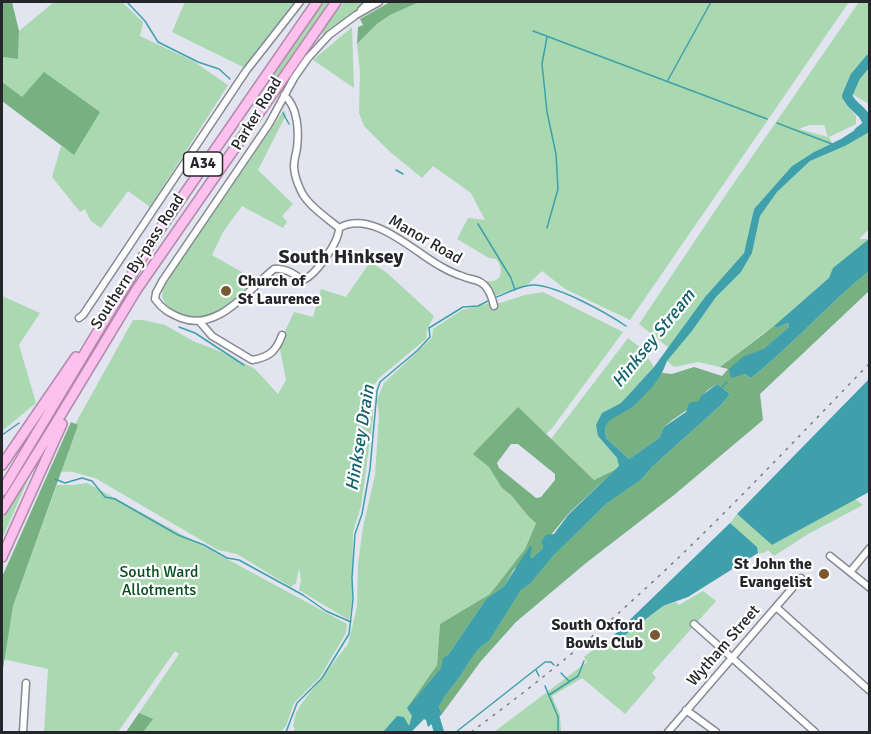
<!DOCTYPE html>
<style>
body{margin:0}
#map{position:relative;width:871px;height:734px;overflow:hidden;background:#e2e4ef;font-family:Signika,sans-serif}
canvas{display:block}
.frame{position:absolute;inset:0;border:3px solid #25262a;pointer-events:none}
</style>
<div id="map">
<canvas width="871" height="734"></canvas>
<div class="frame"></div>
</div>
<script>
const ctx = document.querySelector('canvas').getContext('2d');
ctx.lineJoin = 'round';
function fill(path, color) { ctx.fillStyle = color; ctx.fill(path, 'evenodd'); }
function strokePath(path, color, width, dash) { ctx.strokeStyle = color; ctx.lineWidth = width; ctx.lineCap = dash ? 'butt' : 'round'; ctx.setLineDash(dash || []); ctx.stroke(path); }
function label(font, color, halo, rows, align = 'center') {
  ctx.font = font + ' Signika,sans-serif'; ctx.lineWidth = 4.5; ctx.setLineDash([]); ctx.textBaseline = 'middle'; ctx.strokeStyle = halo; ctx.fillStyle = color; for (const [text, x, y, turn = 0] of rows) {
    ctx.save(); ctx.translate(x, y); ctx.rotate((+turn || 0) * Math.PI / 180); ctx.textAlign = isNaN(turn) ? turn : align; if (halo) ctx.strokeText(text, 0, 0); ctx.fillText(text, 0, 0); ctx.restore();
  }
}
const green = new Path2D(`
 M54 2H126L123 3 143 22 140 36 193 61 228 85 150 207 128 191 101 228 91 221 85 209 80 212 52 177 61 146 74 154 22 98 2 82V57L18 59 19 31Z
 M185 2H296L245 68 172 32Z
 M321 2H331L272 84 267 80Z
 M344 2H366L325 36 320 32Z
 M419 2H849L630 320 565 289 542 271 528 284 495 296 485 285 488 281C503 283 504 268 496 259L489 258 457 239 468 218 485 220 471 193 433 166 422 178 389 151 364 126 359 113 360 71 357 44 377 24 390 15Z
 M859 2H869V54L850 81 843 101 856 116V124L829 137 832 143 814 152 792 166 754 209 744 253 705 297 669 348 639 324 727 193ZM809 125H824L828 137 799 129Z
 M352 27 354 88 313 60Z
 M869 66H870L869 104 852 94 865 67Z
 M284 110 286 115 258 170 293 204 282 216 287 222 283 228 242 206 223 232 212 255 254 279C237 297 210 327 182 315 172 311 167 307 162 297L163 287Z
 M869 130V229L859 239H869V271L856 282 765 332 720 367 698 362 674 367 667 361 692 331 716 297 741 272 752 253 760 216 777 192 810 161 845 146Z
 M370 262 386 272 434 316 427 330 426 339 379 378 370 391 373 418 361 506 353 532 352 601 349 620 299 590 301 580 299 568 296 583 291 587 237 554 218 550 95 478 73 472 49 471 133 320H143L165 325 193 341 219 351 255 369 278 394 286 380 279 344 294 312 313 317 321 289 346 297Z
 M543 292 623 332 553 427 546 434 518 408 491 466 502 488 512 496 528 516 536 522 525 549 490 594 440 624 437 665 416 695 448 655 613 472 594 480 551 439 628 338 642 349 654 367 621 403 602 413 598 436 617 458 652 467 439 707 442 714 428 727 426 720 424 719 411 732H293L295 729 293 726 296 713 302 703 348 644 357 607 358 564 363 527 375 475 379 416 377 400 384 383 432 338 433 329 462 310 490 303H500L525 295Z
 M2 296 40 313 19 345 36 403 2 431Z
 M30 475 2 539V519Z
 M87 483 347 624 346 633 320 677 294 703 286 726 281 732H126L179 654 175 651 118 732H44L48 669 3 659 13 606 57 485H73Z
 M855 499 863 505 808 534 774 556 768 550 764 553H758V550L730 523 737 514 772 545Z
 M703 591 716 601 652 673 656 678 625 714 582 678 552 696 560 715 561 732H494L587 662 584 657 605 641 612 644 616 642 663 606 676 602 679 605Z`);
const forest = new Path2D(`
 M2 2H12L19 31 18 59 2 57Z
 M390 2H419L390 15 377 24 357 44 358 27 363 25 360 19Z
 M44 72 100 112 74 155 2 101V82L22 97Z
 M869 271V291L760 394 763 420 674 495 586 563 516 622 481 661 442 714 439 707C444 695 451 689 458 679 468 666 474 649 489 641L521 590 530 584 553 556 606 504 642 479 652 467 721 405 730 394 717 384C710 388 702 393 700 401L671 421 664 427 659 438 629 459 606 438 605 427 610 419 633 407 662 373 672 374 694 367 722 376 728 369 720 367 774 326 776 328 788 323 789 327 764 350 744 356 731 377 745 374 751 378C793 345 828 304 869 271Z
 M518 407 594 480 615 470 568 514 543 545V548L532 558 530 557 514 569 504 586 486 599 448 655 444 658 441 668 407 708 437 665 440 624 490 594 525 549 536 523 528 516 512 496 502 488 489 467 473 454ZM511 444H518L555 474V480L541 497 536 498 499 468 497 463Z
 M71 422 78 425 13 606 2 675V577Z
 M139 713 153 719 143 732H126Z`);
const water = new Path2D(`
 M869 121V132L845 146 810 161 777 192 760 216 752 253 741 272 716 297 692 331 667 361 662 373 653 386 633 407 610 420 605 427 606 438 629 459 659 438 664 427 686 412 689 403 699 401 701 396 717 384 730 394 721 405 652 467 642 479 606 504 553 556 530 584 521 590 489 641C474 649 468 666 458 679 451 689 444 695 439 707L442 714 428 727 426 720 424 719 411 732H383L397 716 404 717 409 726 412 716 407 708 441 668 443 658 448 655 486 599 504 586 530 546 532 548 530 556 532 558 543 548V545L541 542 546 535 554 534 568 515 619 466 617 458 598 436 596 425 602 413 621 403 654 367 705 297 744 253 754 209 792 166 814 152 841 139Z
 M869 239V271C828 304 793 345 751 378L745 374 731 378 729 369 744 356 764 349 789 327 788 323 776 328 774 326 829 278 833 268Z
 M869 379V492L772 545 737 514Z
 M730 523 757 547 758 553 688 597 663 606 616 642 609 643 613 636Z`);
const stream = new Path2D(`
 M127 2 145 21 158 42 198 62 219 69 230 79
 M533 31 767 119
 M547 37 542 64 547 112 556 154 558 189 547 228
 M668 80 711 2
 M283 113 289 124
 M777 123 832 144
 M396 170 403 174
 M478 224 511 278 515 290
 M494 298C506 294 522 284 535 285 560 287 605 312 626 326
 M179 327 195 333 244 365
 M721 388 727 382
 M2 435 19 423
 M55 479 65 483 82 478 92 481 105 497 115 499 178 535 204 545 227 558 239 560 303 595 326 611 351 622
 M536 670 539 676
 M561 673 569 681
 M545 686 558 717V732
 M549 695 578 676 584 661
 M286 732 297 703 322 678 349 634 353 599 352 578 355 534 362 514 370 469 377 391 380 382 418 350 430 337 429 328 463 307 478 306 490 300
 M456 732 545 662H551L554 665`);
const river = new Path2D(`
 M859 132 868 125C866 111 852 108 847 96L855 77 870 59
 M432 709 439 732`);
const minor = new Path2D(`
 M361 10 369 2
 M284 95C298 107 299 131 297 148 296 154 294 160 294 166 294 175 298 185 302 193 310 207 327 218 339 228
 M339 228C339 242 316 275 303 280 294 274 284 267 274 269 248 290 218 332 181 318 169 313 162 309 155 299L156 293 163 280 269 124 294 78 308 58 329 35 356 15 379 2
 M339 228C372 209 414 252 440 266 447 270 455 274 462 276 467 279 475 279 480 282 488 286 492 297 494 306
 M79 318 83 315 246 71 300 2
 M200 322 212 336 252 360C270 357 276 351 282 335
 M830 556 870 588
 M850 572 870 548
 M776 607 870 691
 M694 624 815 732
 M686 710 716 732
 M23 732 26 683
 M668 732 801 578`);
const highway = new Path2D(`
 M2 465 76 357
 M2 491 154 238 317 2
 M2 510 51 431 137 289 336 2
 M2 557 62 424`);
const rail = new Path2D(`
 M471 732C527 691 582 647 634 599 716 525 792 443 870 363`);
const markers = [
 [226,291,6,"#79592f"],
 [824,574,6,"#79592f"],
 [655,635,6,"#79592f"]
];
const shields = [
 [203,164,39]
];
const shieldNames = [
 ["A34",203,164]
];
const streetNames = [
 ["Parker Road",257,114,-59],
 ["Manor Road",425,240,30],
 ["Southern By-pass Road",138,262,-57],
 ["Wytham Street",724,646,-49]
];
const poiNames = [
 ["Church of",238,282,"left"],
 ["St Laurence",238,300,"left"],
 ["St John the",812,565],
 ["Evangelist",812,583],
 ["South Oxford",643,626],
 ["Bowls Club",643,644]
];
const parkNames = [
 ["South Ward",159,573],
 ["Allotments",159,591]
];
const waterNames = [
 ["Hinksey Stream",654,339,-51],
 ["Hinksey Drain",361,438,-81]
];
const quarterNames = [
 ["South Hinksey",341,258]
];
fill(green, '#aad9b1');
fill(forest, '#77b081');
fill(water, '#3fa0ab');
strokePath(stream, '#3fa0ab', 1.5);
strokePath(river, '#3fa0ab', 10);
strokePath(minor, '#868892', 9);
strokePath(highway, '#b18aaa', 12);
strokePath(minor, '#fff', 6);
strokePath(highway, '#fdc0ef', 9);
strokePath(rail, '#7a7c83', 1.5, [3, 6]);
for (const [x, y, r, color] of markers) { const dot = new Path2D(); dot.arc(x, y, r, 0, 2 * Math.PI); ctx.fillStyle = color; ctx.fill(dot); strokePath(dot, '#fff', 2); }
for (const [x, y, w] of shields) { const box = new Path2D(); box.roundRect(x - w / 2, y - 12, w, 24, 4.5); ctx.fillStyle = '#fff'; ctx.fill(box); strokePath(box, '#25262a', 1.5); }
label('bold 15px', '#25262a', null, shieldNames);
label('16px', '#25262a', '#fff', streetNames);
label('bold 16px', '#25262a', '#fff', poiNames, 'right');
label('16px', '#084b1f', '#fff', parkNames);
label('italic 18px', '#12626b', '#fff', waterNames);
label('bold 20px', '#25262a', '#fff', quarterNames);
</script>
